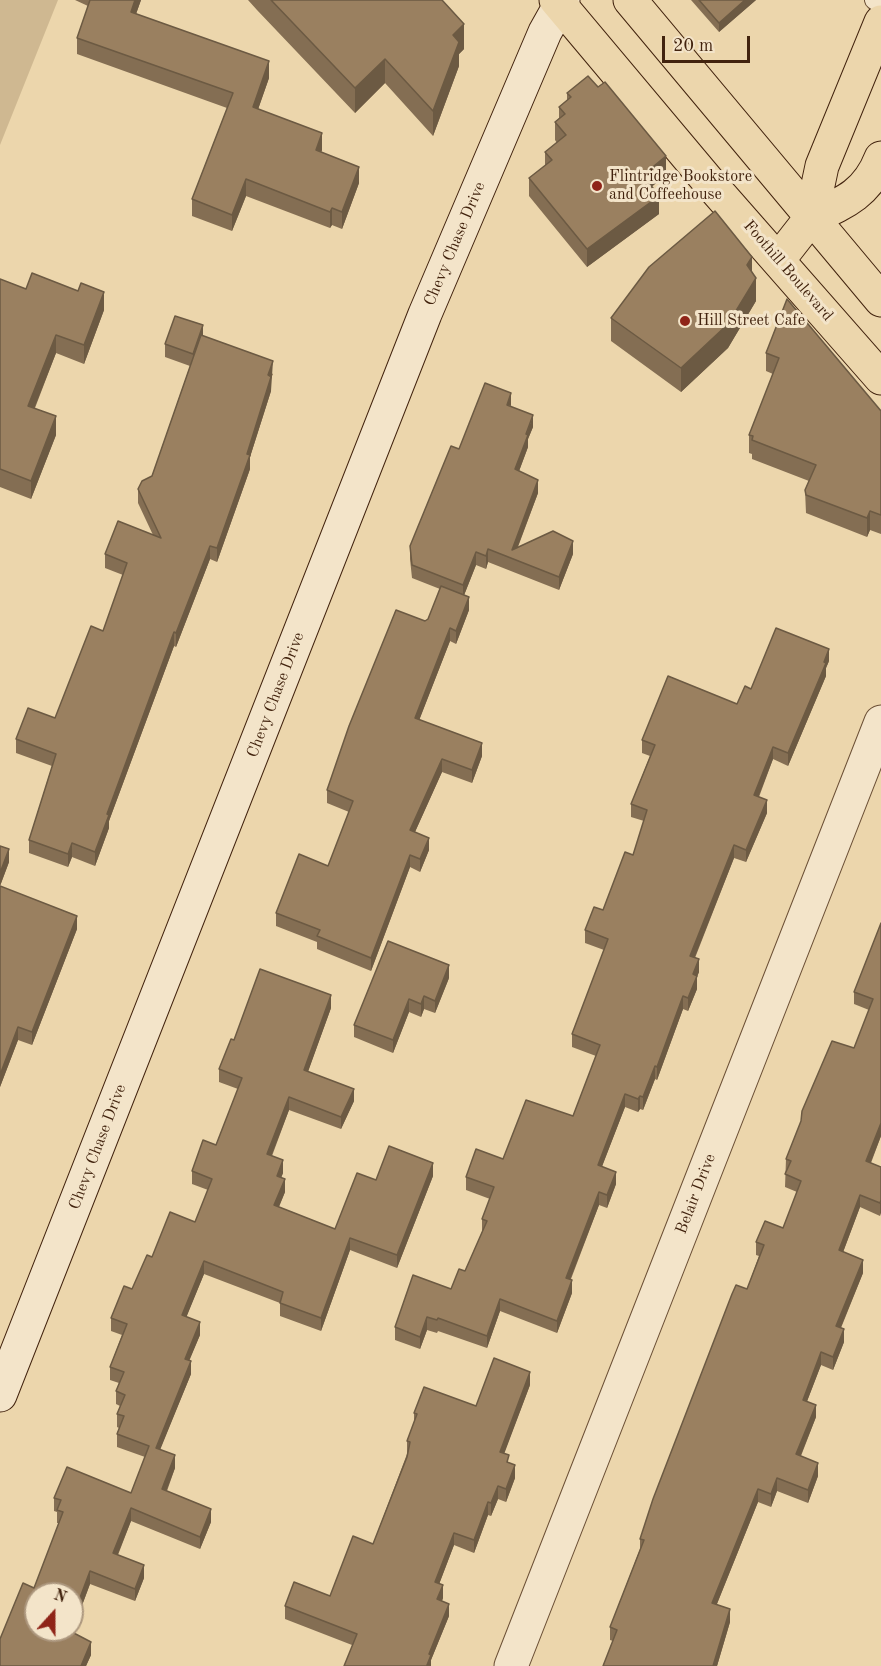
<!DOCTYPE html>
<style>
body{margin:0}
#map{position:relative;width:881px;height:1666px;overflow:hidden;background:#ecd6ac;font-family:"Old Standard TT",serif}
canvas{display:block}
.north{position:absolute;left:24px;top:1582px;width:60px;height:60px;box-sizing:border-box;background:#f3e4c9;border:2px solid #ac977e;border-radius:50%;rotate:21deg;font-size:16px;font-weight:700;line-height:24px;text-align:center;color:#42230e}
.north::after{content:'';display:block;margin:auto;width:21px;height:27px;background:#8f2418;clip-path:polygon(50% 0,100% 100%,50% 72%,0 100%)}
.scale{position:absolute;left:662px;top:36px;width:88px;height:27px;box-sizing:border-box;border:3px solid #42230e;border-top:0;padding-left:8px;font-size:18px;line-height:21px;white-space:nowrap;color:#42230e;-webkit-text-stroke:4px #f3e4c9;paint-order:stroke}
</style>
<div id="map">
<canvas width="881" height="1666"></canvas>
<div class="north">N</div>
<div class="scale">20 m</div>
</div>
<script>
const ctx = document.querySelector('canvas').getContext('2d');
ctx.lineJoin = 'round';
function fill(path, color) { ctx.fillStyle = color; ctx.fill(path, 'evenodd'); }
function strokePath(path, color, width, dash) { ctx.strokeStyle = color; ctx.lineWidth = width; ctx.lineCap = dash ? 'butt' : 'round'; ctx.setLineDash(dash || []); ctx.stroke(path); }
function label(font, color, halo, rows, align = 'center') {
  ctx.font = font + ' "Old Standard TT",serif'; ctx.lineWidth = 6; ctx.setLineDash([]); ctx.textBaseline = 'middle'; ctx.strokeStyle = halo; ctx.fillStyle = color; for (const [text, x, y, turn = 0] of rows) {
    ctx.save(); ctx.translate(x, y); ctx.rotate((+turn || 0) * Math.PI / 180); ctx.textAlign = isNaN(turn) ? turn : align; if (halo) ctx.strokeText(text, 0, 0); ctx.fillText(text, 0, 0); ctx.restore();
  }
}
const green = new Path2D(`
 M0 0H58L0 145Z`);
const lane = new Path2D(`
 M874 0 881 5`);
const street = new Path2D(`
 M511 1666 881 722`);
const secondary = new Path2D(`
 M0 1395 425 314 545 32 563 0`);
const primary = new Path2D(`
 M556 0 708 181 881 378
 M630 0 881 300
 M811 218C844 203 867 194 881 158
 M779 259 811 218 822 166 881 22`);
const wall = new Path2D(`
 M75 0H141L136 14 269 78 258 109 322 150 321 152 359 183 342 229 332 225 330 228 246 196 232 231 192 216V199L227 108 77 54V38L88 6Z
 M248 0H442L464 49 459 54V66L433 136 385 83 355 113 257 10Z
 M691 0H756L719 32Z
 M567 93 666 175 652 186 659 214 587 267 529 196V178L545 166V152L557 143 555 140V122L559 118V107L567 100Z
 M752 271 756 301 728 348 681 392 611 341V318Z
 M0 279 26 289 104 310 84 364 56 353 35 408 56 435 31 499 0 487Z
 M787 299 881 411V534L870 530 867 537 806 513 805 490 809 481 752 459V454L749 453V435L773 374 766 371V353Z
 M203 336 273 374 271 378V391L250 457V469L217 562 210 559 176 647 174 646 109 821V828L95 866 72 857 68 867 29 853V840L52 766 16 753V739L55 718 103 631 123 575 105 568V554L153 535 138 503V489L152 476 190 366 165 357V344Z
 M511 406 533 427 528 439V447L519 471 538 493 518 547 573 554 559 590 488 562 486 569 476 565 464 595 469 610 456 644 450 641 419 720 482 756 472 783 442 772 415 832 429 850 420 872 410 867 371 971 317 949V942L276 926V913L328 866 349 812 327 803V790L425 621 428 619 440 589 412 578 410 559V546L459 449Z
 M829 661 826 668V676L788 766 773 759 759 797 767 813 746 862 734 858 695 958 699 972 697 976V989L688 1011 683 1009 657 1080 655 1079 643 1110 640 1109 638 1112 625 1107 602 1166 616 1184 607 1208 599 1205 571 1279 572 1293 557 1333 500 1311 487 1348 438 1331 437 1333 427 1330 420 1349 395 1340V1327L451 1289 465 1271 482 1232V1219L490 1199 466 1190V1177L503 1159 573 1116 596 1056 572 1047V1034L604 950 585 943V930L603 910 633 855 644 821 631 817V804L650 756 642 753V740L737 704 751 689Z
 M0 846 9 862 0 886 77 929 32 1045 18 1040 0 1087Z
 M881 923V1136L871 1163 881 1167 880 1216 860 1207 843 1252 863 1273 841 1328 844 1342 833 1370 821 1365 807 1401 816 1417 801 1456 818 1476 808 1503 777 1491 771 1507 758 1502 717 1604 730 1622 717 1666H603L613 1641 610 1640V1627L640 1549V1539L747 1289 759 1256 756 1255V1242L783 1228 797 1192 785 1187 786 1159 854 1048 869 1010 854 1004V992Z
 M449 978 435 1013 424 1009 421 1017 409 1012 393 1053 354 1037V1025Z
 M331 1008 308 1071 354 1101 341 1129 289 1110 272 1156 283 1173 281 1177 285 1192 279 1207 335 1229 376 1180 433 1176 397 1268 350 1250 321 1331 280 1316V1303L204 1274 186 1317 200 1335 189 1360 191 1374 160 1449 175 1468 167 1491 211 1522 200 1549 131 1521 118 1555 144 1578 135 1601 90 1584 72 1632 91 1655 86 1666H0L34 1588 59 1523H57V1512L54 1511V1498L131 1493 145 1457 117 1447V1434L119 1428 117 1427V1414L120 1406 116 1404V1391L119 1383 110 1380V1367L122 1335 111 1331V1318L132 1289 152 1257 195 1222 208 1190 192 1184V1171L216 1145 238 1089 219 1082V1069L234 1040Z
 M530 1385 504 1453 515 1478 506 1502 498 1499 491 1516 488 1515 474 1553 454 1545 439 1584 443 1598 442 1601 449 1616 431 1660V1666L352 1645 285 1619V1606L330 1596 373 1544 407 1454V1441L414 1423V1413L476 1406Z`);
const shadedWall = new Path2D(`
 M135 0H141L131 28V12Z
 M745 0H756L719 32V23Z
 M464 24V49L459 54V66L433 136V111L453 35Z
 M385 59V83L355 113V88Z
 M269 61V78L253 124V107Z
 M322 133V150L316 166V150Z
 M666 156V175L643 194V175Z
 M359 167V183L342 229V212Z
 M246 179V196L232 231V215Z
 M659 196V214L587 267V249Z
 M332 208V225L330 228V212Z
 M752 257V280L747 265Z
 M756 278V301L728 348 681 392V368Z
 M104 292V310L84 364V345Z
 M203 325V338L193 367V354Z
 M56 335V353L28 424V406Z
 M273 361 271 391 250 457V469L217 562V548L247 454 268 375Z
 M511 393V406L507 405Z
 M533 415V427L528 439V447L515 482V469Z
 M56 416V435L31 499V481Z
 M538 480V493L513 559 512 550Z
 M870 511V530L867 537V518Z
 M573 541V554L559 590V577Z
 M210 546V559L176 647V633Z
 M488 549V562L486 569V556Z
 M476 552V565L463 598V585Z
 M469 597V610L456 644V631Z
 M450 628V641L415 731V718Z
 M174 632V646L109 821V828L95 866V852L107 814Z
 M829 649V661L826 668V676L788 766V753Z
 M482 743V756L472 783V770Z
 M773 747V759L754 808V795Z
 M442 759V772L410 843V830Z
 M767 800V813L746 862V850Z
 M429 838V850L420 872V859Z
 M72 843V857L68 867V854Z
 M734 845V858L690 969V956Z
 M9 849V862L0 886V873Z
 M410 855V867L371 971V958Z
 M77 916V929L32 1045V1032Z
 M699 959V972L693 987V974Z
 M449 965V978L435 1013V1001Z
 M697 976V989L688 1011V998Z
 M331 995V1008L304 1083V1070Z
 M424 996V1009L421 1017V1004Z
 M683 996V1009L657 1080V1067Z
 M409 999V1012L393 1053V1040Z
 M18 1027V1040L0 1087V1075Z
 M655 1066V1079L643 1110V1097Z
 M354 1089V1101L341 1129V1117Z
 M625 1094V1107L598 1177V1165Z
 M640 1096V1109L638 1112V1099Z
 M289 1097V1110L267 1167V1154Z
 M881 1123V1136L866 1174V1161Z
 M283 1160V1173L277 1189V1176Z
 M433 1163V1176L397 1268V1255Z
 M616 1172V1184L607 1208V1195Z
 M285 1179V1192L274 1218V1205Z
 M599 1192V1205L566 1290V1278Z
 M860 1195V1207L839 1263V1250Z
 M881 1200V1213L880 1216V1203Z
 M350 1238V1250L321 1331V1318Z
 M863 1260V1273L836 1339V1326Z
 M204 1261V1274L182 1328V1315Z
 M572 1280V1293L557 1333V1321Z
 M500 1299V1311L487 1348V1336Z
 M427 1317V1330L420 1349V1337Z
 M200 1322V1335L185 1371V1359Z
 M844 1329V1342L833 1370V1357Z
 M821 1352V1365L803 1412V1400Z
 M191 1361V1374L156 1460V1448Z
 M530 1372V1385L500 1465V1452Z
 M816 1405V1417L796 1467V1454Z
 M175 1455V1468L162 1502V1489Z
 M818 1463V1476L808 1503V1490Z
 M515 1465V1478L506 1502V1489Z
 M777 1478V1491L771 1507V1494Z
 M498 1486V1499L491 1516V1503Z
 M758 1489V1502L712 1616V1603Z
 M488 1502V1515L474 1553V1540Z
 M131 1508V1521L113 1566V1553Z
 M211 1509V1522L200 1549V1537Z
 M454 1533V1545L435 1595V1582Z
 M144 1565V1578L135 1601V1589Z
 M90 1571V1584L68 1643V1630H72V1619Z
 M443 1585V1598L437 1612V1599Z
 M449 1604V1616L431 1660V1666H427L429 1654Z
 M730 1609V1622L717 1666H713Z
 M91 1642V1655L86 1666H81Z`);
const building = new Path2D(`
 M90 0H135L131 12 269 61 253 107 322 133 316 150 359 167 342 212 332 208 330 212 246 179 232 215 192 199 233 93 77 38Z
 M271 0H442L464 24 453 35 459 42 433 111 385 59 355 88Z
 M699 0H745L719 23Z
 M588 76 598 87 605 82 666 156 643 175 659 196 587 249 529 178 552 160 545 152 566 135 555 122 565 114 559 107 571 97 567 93Z
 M715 211 752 257 747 265 756 278 728 324 681 368 611 318 649 267Z
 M32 273 78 291 81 283 104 292 84 345 56 335 28 406 56 416 31 481 0 469V279L26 289Z
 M787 299 881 411V515L870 511 867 518 806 495 805 490 816 465 752 440 753 436 749 435 779 358 766 353Z
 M175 316 203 325 193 354 165 344Z
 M201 335 273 361 268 375 271 377 247 454 250 455 217 548 210 546 176 633 174 632 107 814 109 815 95 852 72 843 68 854 29 840 56 754 16 739 28 708 55 718 91 626 103 631 127 563 105 554 118 521 161 538 138 489 142 481 152 476Z
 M485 383 511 393 507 405 533 415 526 434 528 435 515 469 538 480 512 550 553 531 573 541 559 577 488 549 486 556 476 552 463 585 412 565 410 546 451 446 459 449Z
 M441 586 469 597 456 631 450 628 415 718 482 743 472 770 442 759 410 830 429 838 420 859 410 855 371 958 317 936 320 930 276 913 299 854 328 866 353 801 327 790 349 726 396 610 425 621 428 619Z
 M776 628 829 649 824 662 826 663 788 753 773 747 754 795 767 800 746 850 734 845 690 956 699 959 693 974 697 976 688 998 683 996 657 1067 655 1066 643 1097 640 1096 638 1099 625 1094 598 1165 616 1172 607 1195 599 1192 566 1278 572 1280 557 1321 500 1299 487 1336 438 1318 437 1320 427 1317 420 1337 395 1327 413 1275 451 1289 459 1269 465 1271 487 1221 482 1219 494 1187 466 1177 476 1149 503 1159 526 1100 573 1116 600 1045 572 1034 608 939 585 930 594 907 603 910 625 852 633 855 647 810 631 804 655 745 642 740 668 676 737 704 745 686 751 689Z
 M0 846 9 849 0 873Z
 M0 886 77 916 32 1032 18 1027 0 1075Z
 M881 923V1123L866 1161 881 1167V1200L880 1203 860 1195 839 1250 863 1260 836 1326 844 1329 833 1357 821 1352 803 1400 816 1405 796 1454 818 1463 808 1490 777 1478 771 1494 758 1489 712 1603 730 1609 713 1666H603L617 1630 610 1627 644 1540 640 1539 653 1499 732 1294 736 1285 747 1289 764 1245 756 1242 765 1221 783 1228 801 1181 785 1174 791 1161 786 1159 801 1121 802 1111 832 1041 854 1048 873 999 854 992Z
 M388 941 449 965 435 1001 424 996 421 1004 409 999 393 1040 354 1025Z
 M260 969 331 995 304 1070 354 1089 341 1117 289 1097 267 1154 283 1160 277 1176 285 1179 274 1205 335 1229 357 1173 376 1180 389 1146 433 1163 397 1255 350 1238 321 1318 280 1303 283 1292 204 1261 182 1315 200 1322 185 1359 191 1361 156 1448 175 1455 162 1489 211 1509 200 1537 131 1508 113 1553 144 1565 135 1589 90 1571 72 1619V1594H36V1630H68L91 1642 81 1666H0V1639L23 1583 34 1588 63 1512 57 1510 61 1500 54 1498 67 1467 131 1493 149 1446 117 1434 124 1416 117 1414 125 1395 116 1391 124 1372 110 1367 127 1324 111 1318 124 1286 132 1289 147 1255 152 1257 170 1212 195 1222 212 1179 192 1171 203 1140 216 1145 242 1078 219 1069 231 1039 234 1040Z
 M494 1358 530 1372 500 1452 509 1455 507 1462 515 1465 506 1489 498 1486 491 1503 488 1502 474 1540 454 1533 435 1582 443 1585 437 1599 449 1604 429 1654 431 1655 427 1665 429 1666H344L357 1634 285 1606 294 1582 330 1596 353 1536 373 1544 407 1457 410 1442 407 1441 417 1414 414 1413 424 1387 476 1406Z`);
const markers = [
 [597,186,6,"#8f2418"],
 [685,321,6,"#8f2418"]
];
const poiNames = [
 ["Flintridge Bookstore",609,177],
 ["and Coffeehouse",609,195],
 ["Hill Street Cafe",697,321]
];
const streetNames = [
 ["Chevy Chase Drive",455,244,-67],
 ["Foothill Boulevard",788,271,49],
 ["Chevy Chase Drive",276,695,-69],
 ["Chevy Chase Drive",98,1147,-69],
 ["Belair Drive",696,1194,-69]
];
fill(green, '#cfb891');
strokePath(lane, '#6c5036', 20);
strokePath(street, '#6c5036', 35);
strokePath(secondary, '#42230e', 35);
strokePath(primary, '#42230e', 35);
strokePath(lane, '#f3e4c9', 18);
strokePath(street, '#f3e4c9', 33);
strokePath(secondary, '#f3e4c9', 33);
strokePath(primary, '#ecd6ac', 33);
fill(wall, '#846e53');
fill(shadedWall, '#6c5a43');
fill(building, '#9a8060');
strokePath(building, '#6c5a43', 1.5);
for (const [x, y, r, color] of markers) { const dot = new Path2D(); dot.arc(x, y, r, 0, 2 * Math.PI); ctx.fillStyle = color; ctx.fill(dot); strokePath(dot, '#f3e4c9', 2); }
label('16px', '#42230e', '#f3e4c9', poiNames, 'left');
label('16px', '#42230e', '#f3e4c9', streetNames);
</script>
